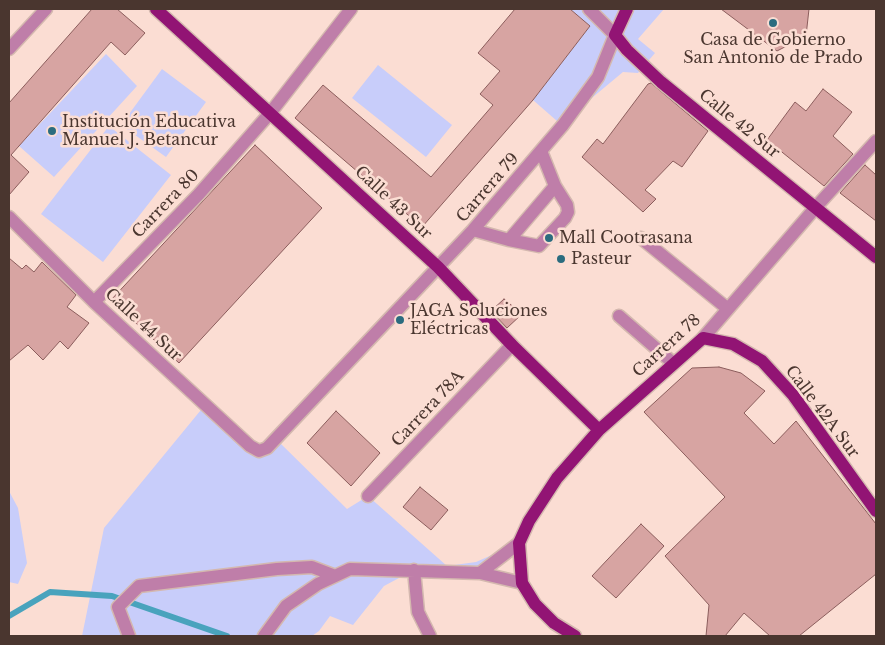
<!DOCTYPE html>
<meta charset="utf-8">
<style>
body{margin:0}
#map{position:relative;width:885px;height:645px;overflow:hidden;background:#fbddd3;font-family:"Libre Baskerville",serif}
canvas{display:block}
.frame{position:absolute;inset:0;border:10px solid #4a362f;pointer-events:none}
</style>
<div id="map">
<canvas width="885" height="645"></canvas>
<div class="frame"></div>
</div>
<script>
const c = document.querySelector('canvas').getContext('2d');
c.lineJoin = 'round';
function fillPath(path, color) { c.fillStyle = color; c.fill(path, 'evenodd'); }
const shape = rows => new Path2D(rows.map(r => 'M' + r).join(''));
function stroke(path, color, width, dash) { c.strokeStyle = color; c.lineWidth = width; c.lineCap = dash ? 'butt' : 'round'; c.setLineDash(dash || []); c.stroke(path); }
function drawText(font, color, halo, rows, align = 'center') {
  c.font = font + ' "Libre Baskerville",serif'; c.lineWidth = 5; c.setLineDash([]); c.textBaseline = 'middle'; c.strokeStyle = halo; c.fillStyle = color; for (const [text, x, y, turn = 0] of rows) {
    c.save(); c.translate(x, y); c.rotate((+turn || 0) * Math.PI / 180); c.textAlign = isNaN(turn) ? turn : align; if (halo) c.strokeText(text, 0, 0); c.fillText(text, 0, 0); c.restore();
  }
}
const green = shape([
 [570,9,664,9,638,39,655,53,638,73,623,72,587,102,565,128,533,100,590,26],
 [106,54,137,86,54,177,19,146],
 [378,65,452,125,426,157,352,98],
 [162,69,206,102,166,157,121,125],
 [109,126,171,175,103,262,41,214],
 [205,405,259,451,277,440,347,509,368,496,447,566,476,562,519,543,480,573,414,570,384,586,353,625,330,616,319,631,312,636,82,636,104,528],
 [9,491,18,508,27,563,18,584,9,582]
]);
const stream = shape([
 [9,616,50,592,112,596,227,636]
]);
const building = shape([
 [92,9,117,9,145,33,125,55,111,42,11,155,29,172,9,195,9,103,92,9],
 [515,9,570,9,590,26,533,100,422,227,295,118,323,85,431,177,493,105,480,94,500,71,478,53,515,9],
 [721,9,809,9,806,36,777,51,721,9],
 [651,83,708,131,682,167,673,161,645,190,656,199,643,212,582,157,597,139,603,144,648,84,651,83],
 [823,89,852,112,833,136,853,154,824,186,767,140,795,102,806,111,823,89],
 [255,145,322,208,179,363,111,300,255,145],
 [865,165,876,175,876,221,840,193,865,165],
 [9,258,22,269,26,265,34,272,42,262,76,295,67,307,89,323,68,349,60,341,43,360,28,345,9,361,9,258],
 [504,299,522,314,507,328,491,311,504,299],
 [719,367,741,373,765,391,744,413,774,444,796,421,876,524,876,574,799,636,770,636,744,613,725,636,706,636,709,605,665,556,725,497,644,412,692,368,719,367],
 [336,411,380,453,351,486,307,443,336,411],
 [420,487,448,510,431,530,403,507,420,487],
 [641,524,664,546,616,598,592,576,641,524]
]);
const minor = shape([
 [9,49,46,9],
 [9,217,94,302,250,446,259,451,267,448,473,230,563,125,598,77,615,35,589,9],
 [473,230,509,240,555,186,541,151],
 [641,238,728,309],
 [509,240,539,246,565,218,568,212,567,205,555,186],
 [94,302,199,194,271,112,351,9],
 [619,316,673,363],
 [703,338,816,207,876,141],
 [368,496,512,345],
 [414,570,418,612,430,636],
 [480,573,519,543],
 [129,636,118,607,139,586,277,569,312,567,333,575],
 [264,636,286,606,318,584,350,569,480,573,522,583]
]);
const major = shape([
 [156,9,438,267,512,345,599,430],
 [627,9,615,35,627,50,661,82,876,257],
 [575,636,554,623,535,604,522,583,519,543,529,521,557,478,599,430,703,338,733,344,762,361,793,395,876,511]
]);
const markers = [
 [773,23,5,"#2b6c7f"],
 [52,131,5,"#2b6c7f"],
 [549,238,5,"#2b6c7f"],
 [561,259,5,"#2b6c7f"],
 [400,320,5,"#2b6c7f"]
];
const poiNames = [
 ["Casa de Gobierno",773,40,"center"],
 ["San Antonio de Prado",773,58,"center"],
 ["Institución Educativa",62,122],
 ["Manuel J. Betancur",62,140],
 ["Mall Cootrasana",559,238],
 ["Pasteur",571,259],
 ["JAGA Soluciones",410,311],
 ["Eléctricas",410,329]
];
const streetNames = [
 ["Calle 42 Sur",739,124,39],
 ["Carrera 79",488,188,-49],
 ["Calle 43 Sur",393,203,43],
 ["Carrera 80",166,204,-46],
 ["Calle 44 Sur",143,325,43],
 ["Carrera 78",667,346,-42],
 ["Carrera 78A",428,409,-47],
 ["Calle 42A Sur",822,412,53]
];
fillPath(green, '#c8cdfa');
stroke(stream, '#49a3bd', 6);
fillPath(building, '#d7a4a2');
stroke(building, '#8b5d5c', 1);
stroke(minor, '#d4b8af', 15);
stroke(major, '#d4b8af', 15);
stroke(minor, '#bf7ea9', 12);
stroke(major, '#921474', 12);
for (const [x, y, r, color] of markers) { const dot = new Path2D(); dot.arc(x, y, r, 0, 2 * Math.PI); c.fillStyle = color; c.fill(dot); stroke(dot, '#fbddd3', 2); }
drawText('16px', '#4a362f', '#fbddd3', poiNames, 'left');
drawText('16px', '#4a362f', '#fbddd3', streetNames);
</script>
